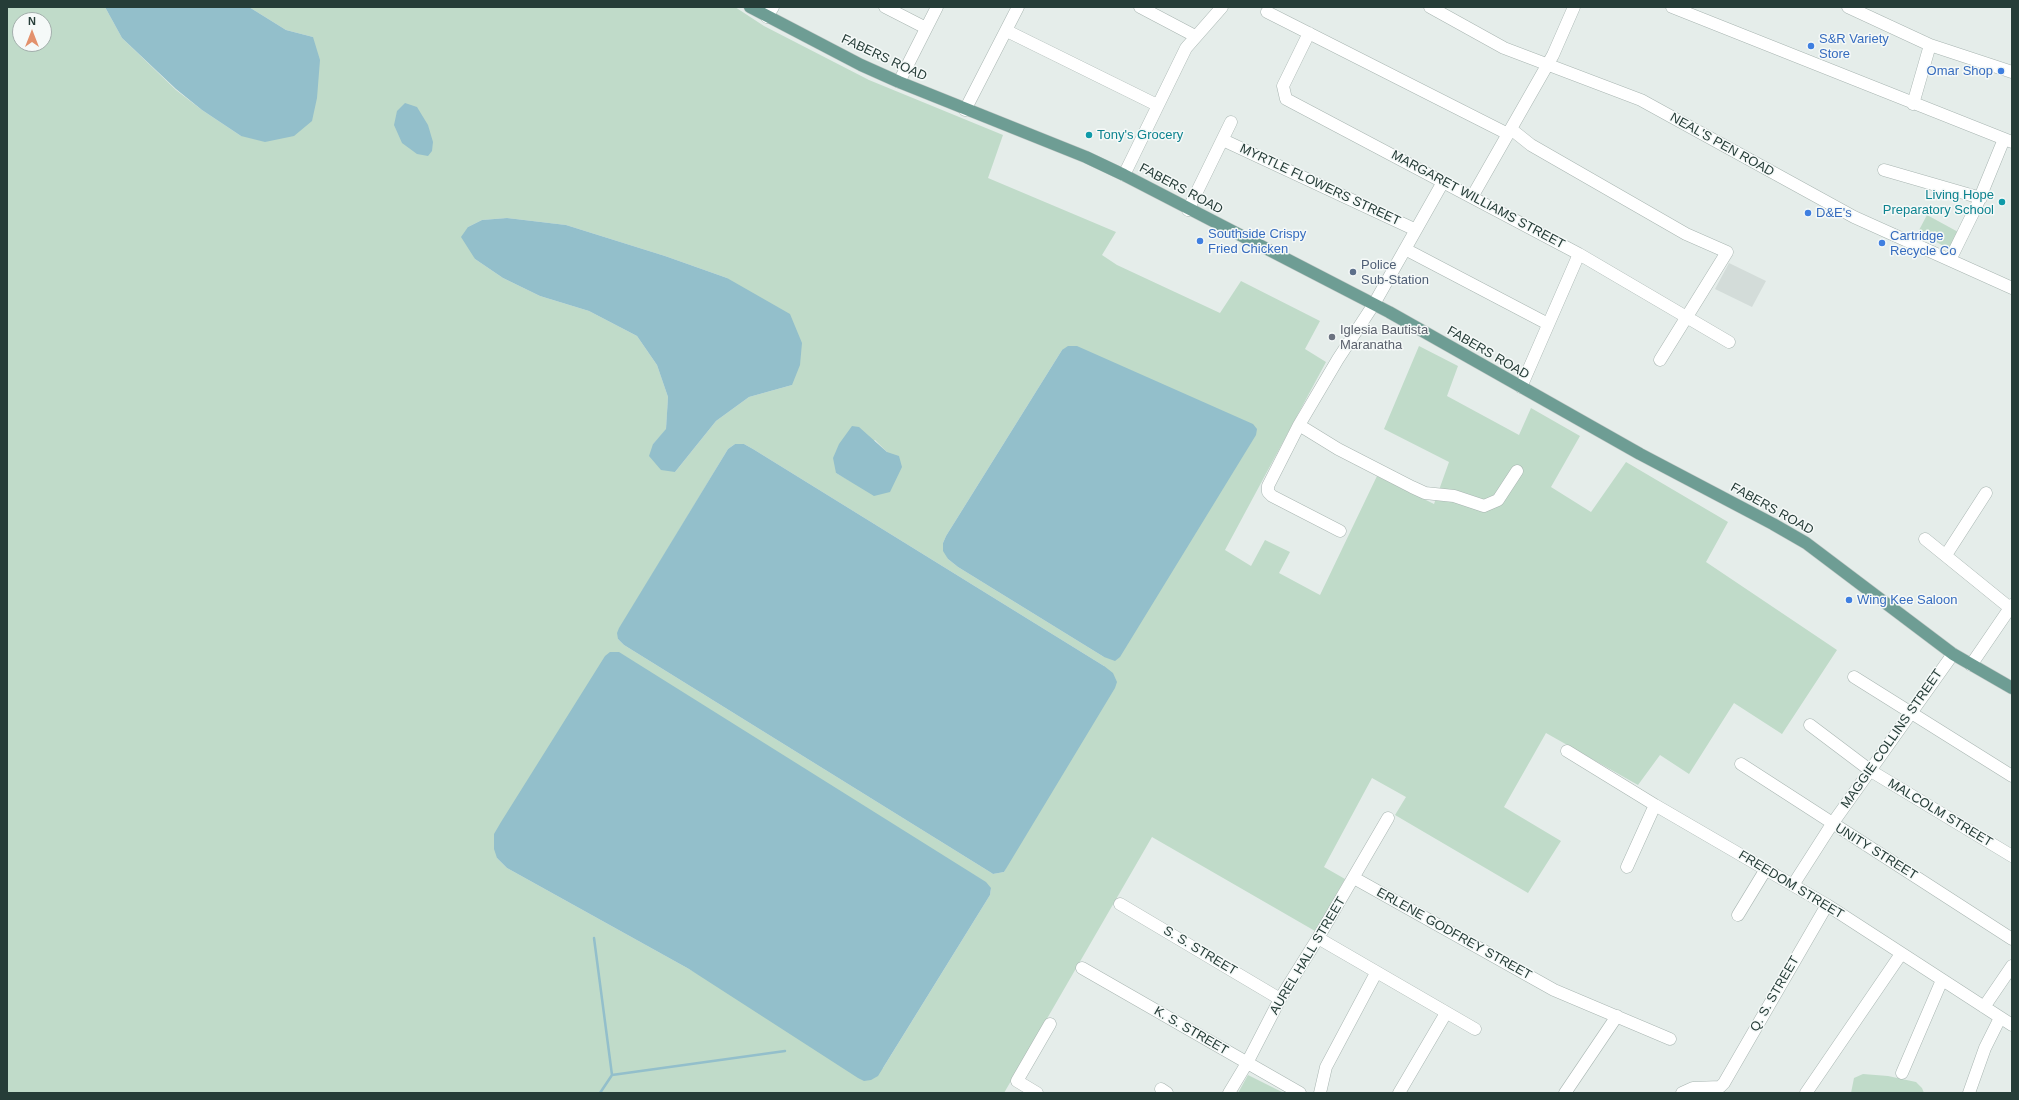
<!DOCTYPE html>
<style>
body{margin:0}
#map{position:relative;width:2019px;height:1100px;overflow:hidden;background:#e5edea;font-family:Helvetica,sans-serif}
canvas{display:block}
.frame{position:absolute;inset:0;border:8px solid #263d38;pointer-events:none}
.north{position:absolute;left:12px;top:12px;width:40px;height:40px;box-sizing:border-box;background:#f5f9f8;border:1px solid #a2aeab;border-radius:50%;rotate:0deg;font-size:11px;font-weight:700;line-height:16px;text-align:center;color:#263d38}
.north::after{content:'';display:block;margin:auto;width:14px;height:18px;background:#e3916c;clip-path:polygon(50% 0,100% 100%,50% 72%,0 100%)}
</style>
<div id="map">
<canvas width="2019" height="1100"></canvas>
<div class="frame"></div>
<div class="north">N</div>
</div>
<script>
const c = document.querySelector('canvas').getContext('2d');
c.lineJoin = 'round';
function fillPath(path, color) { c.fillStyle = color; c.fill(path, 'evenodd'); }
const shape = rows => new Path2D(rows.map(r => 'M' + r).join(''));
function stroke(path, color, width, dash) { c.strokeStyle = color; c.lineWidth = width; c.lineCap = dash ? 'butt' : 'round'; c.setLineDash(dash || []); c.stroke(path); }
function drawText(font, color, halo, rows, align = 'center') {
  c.font = font + ' Helvetica,sans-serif'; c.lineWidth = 3; c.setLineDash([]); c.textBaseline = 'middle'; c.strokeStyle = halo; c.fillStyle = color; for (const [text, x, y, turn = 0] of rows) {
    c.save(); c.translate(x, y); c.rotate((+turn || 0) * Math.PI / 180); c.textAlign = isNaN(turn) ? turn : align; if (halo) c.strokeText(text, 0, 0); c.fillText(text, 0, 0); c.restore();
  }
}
const built = shape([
 [1729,263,1766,281,1752,307,1715,289]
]);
const green = shape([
 [7,7,105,7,122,38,176,90,202,110,241,136,313,37,286,30,249,7,735,7,764,26,869,80,1003,135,988,178,1116,232,1102,255,1117,265,1220,313,1241,281,1320,321,1305,349,1326,362,1225,550,1251,566,1265,540,1290,552,1279,573,1320,595,1377,476,1434,504,1449,462,1384,429,1419,346,1458,366,1447,396,1519,435,1531,408,1580,436,1551,487,1591,512,1626,462,1728,522,1706,562,1837,650,1782,734,1734,703,1689,774,1660,755,1638,785,1546,733,1504,807,1561,841,1528,893,1395,815,1406,797,1372,778,1324,867,1345,879,1315,931,1152,837,1004,1093,7,1093],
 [20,20,44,20,44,44,20,44],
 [507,218,566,225,665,256,727,278,792,385,749,397,716,421,675,472,653,444,666,430,668,397,657,365,637,336,589,311,540,296,503,278,475,259,468,227,482,220],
 [1062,350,1104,657,958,567,948,559,943,543,946,536],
 [875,440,887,452,852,482,836,473],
 [735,444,744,444,753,449,1104,666,1004,872,993,874,990,872,624,645,618,639,620,628,728,449],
 [497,858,991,888,990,895,883,1068,689,969,507,868],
 [1927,215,1960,233,1951,250,1918,232],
 [1863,1074,1888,1076,1916,1082,1922,1088,1924,1093,1851,1093,1854,1078],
 [1248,1075,1284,1093,1238,1093]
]);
const water = shape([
 [105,7,249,7,286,30,313,37,320,60,317,98,312,121,294,136,265,142,241,136,202,110,176,89,122,38],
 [405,103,417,107,428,125,433,142,432,151,428,156,417,154,402,143,394,125,397,111],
 [507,218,566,225,665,256,727,278,790,314,802,343,800,365,792,385,749,397,716,421,675,472,661,470,649,456,653,444,666,429,668,397,657,365,637,336,589,311,540,296,503,278,475,259,461,237,468,227,482,220],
 [1068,346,1077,346,1253,424,1257,429,1256,435,1120,657,1115,661,1104,657,958,567,948,559,943,551,943,543,946,536,1062,350],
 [852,426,859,427,887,452,899,456,902,467,890,492,874,496,836,473,833,458,839,444],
 [735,444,744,444,753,449,1104,666,1113,673,1117,682,1115,688,1004,872,993,874,990,872,624,645,618,639,617,633,619,628,728,449],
 [610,652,619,652,986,882,991,888,990,895,878,1076,871,1080,864,1081,858,1078,689,969,507,868,497,858,494,849,494,834,501,822,605,656]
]);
const stream = shape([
 [594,938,612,1075,600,1093],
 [612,1075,785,1051]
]);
const minor = shape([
 [885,7,926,28],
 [1140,7,1195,36],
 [1430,7,1504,48,1641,100,1854,217,2012,288],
 [1672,7,2012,142],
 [1848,7,1930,45,2012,72],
 [1267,12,1508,134],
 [767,17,773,7],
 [1007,31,1157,105],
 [1309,33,1283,86,1286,99,1579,254,1729,342],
 [899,82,937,7],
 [1913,104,1930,45],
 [965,110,1018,7],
 [1511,129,1531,145,1686,234,1727,252,1660,360],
 [1223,140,1416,230],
 [1884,170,1981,198],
 [1124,175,1186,48,1222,7],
 [1472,197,1553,55,1574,7],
 [1188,210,1231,122],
 [1405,249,1548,324],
 [1950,260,1977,205,2004,139],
 [1521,387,1579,254],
 [1299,425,1338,449,1412,487,1425,493,1454,496,1484,506,1498,500,1517,471],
 [1340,531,1272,496,1268,492,1268,486,1299,425,1338,359,1374,304,1443,182],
 [1925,539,2010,608],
 [1946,555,1986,493],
 [1971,665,2012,605],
 [1854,677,2012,776],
 [1810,725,1871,771,2012,856],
 [1567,751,1655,805,1827,905,2012,1025],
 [1741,764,2012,939],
 [1627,867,1655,805],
 [1354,878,1554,990,1670,1039],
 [1793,885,1832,824,1953,654],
 [1120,904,1280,999],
 [1738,915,1766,869],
 [1318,938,1475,1029],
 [1082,968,1300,1093],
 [1984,1007,2012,966],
 [1902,1073,1942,980],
 [1161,1089,1167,1093],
 [1037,1093,1017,1081,1050,1024],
 [1229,1093,1247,1063,1280,999,1318,938,1388,818],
 [1320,1093,1326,1067,1376,973],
 [1399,1093,1446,1013],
 [1565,1093,1617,1016],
 [1682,1093,1693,1088,1720,1087,1724,1083,1827,905],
 [1806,1093,1901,954],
 [1969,1093,1985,1048,2000,1018]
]);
const major = shape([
 [750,7,861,65,899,82,1086,157,1124,175,1389,312,1640,454,1773,524,1806,543,1953,654,2012,688]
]);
const markers = [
 [1811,46,4,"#3f7fe0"],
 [2001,71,4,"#3f7fe0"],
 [1089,135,4,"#0f9aa8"],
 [2002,202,4,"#0f9aa8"],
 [1808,213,4,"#3f7fe0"],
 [1200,241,4,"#3f7fe0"],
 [1882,243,4,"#3f7fe0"],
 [1353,272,4,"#5c6f8a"],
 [1332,337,4,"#6b7280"],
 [1849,600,4,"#3f7fe0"]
];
const shopNames = [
 ["S&R Variety",1819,39],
 ["Store",1819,54],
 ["Omar Shop",1993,71,"right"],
 ["D&E's",1816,213],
 ["Southside Crispy",1208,234],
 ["Fried Chicken",1208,249],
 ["Cartridge",1890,236],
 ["Recycle Co",1890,251],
 ["Wing Kee Saloon",1857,600]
];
const streetNames = [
 ["FABERS ROAD",884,58,25],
 ["NEAL'S PEN ROAD",1722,145,29],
 ["MYRTLE FLOWERS STREET",1320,185,25],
 ["FABERS ROAD",1181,189,28],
 ["MARGARET WILLIAMS STREET",1478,200,28],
 ["FABERS ROAD",1488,353,30],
 ["FABERS ROAD",1772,509,29],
 ["MAGGIE COLLINS STREET",1892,739,-55],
 ["MALCOLM STREET",1940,813,31],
 ["UNITY STREET",1876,852,32],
 ["FREEDOM STREET",1791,885,31],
 ["ERLENE GODFREY STREET",1454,934,29],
 ["S. S. STREET",1200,951,31],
 ["AUREL HALL STREET",1308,956,-59],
 ["Q. S. STREET",1775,994,-60],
 ["K. S. STREET",1191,1031,30]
];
const cultureNames = [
 ["Tony's Grocery",1097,135],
 ["Living Hope",1994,195,"right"],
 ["Preparatory School",1994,210,"right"]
];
const serviceNames = [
 ["Police",1361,265],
 ["Sub-Station",1361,280]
];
const worshipNames = [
 ["Iglesia Bautista",1340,330],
 ["Maranatha",1340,345]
];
fillPath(built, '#d3dcd9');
fillPath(green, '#c0dbc9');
fillPath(water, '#93bfcb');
stroke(stream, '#93bfcb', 2.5);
stroke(minor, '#a8b5b1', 13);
stroke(major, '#c2c9c7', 13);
stroke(minor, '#fff', 12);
stroke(major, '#6e9d94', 12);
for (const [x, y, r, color] of markers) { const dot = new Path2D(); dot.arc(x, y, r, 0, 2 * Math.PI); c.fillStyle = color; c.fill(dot); stroke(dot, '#f5f9f8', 1.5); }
drawText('13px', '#366cbe', '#f5f9f8', shopNames, 'left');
drawText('13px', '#263d38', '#f5f9f8', streetNames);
drawText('13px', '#0d838f', '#f5f9f8', cultureNames, 'left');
drawText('13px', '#4e5e75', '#f5f9f8', serviceNames, 'left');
drawText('13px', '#5b616d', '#f5f9f8', worshipNames, 'left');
</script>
